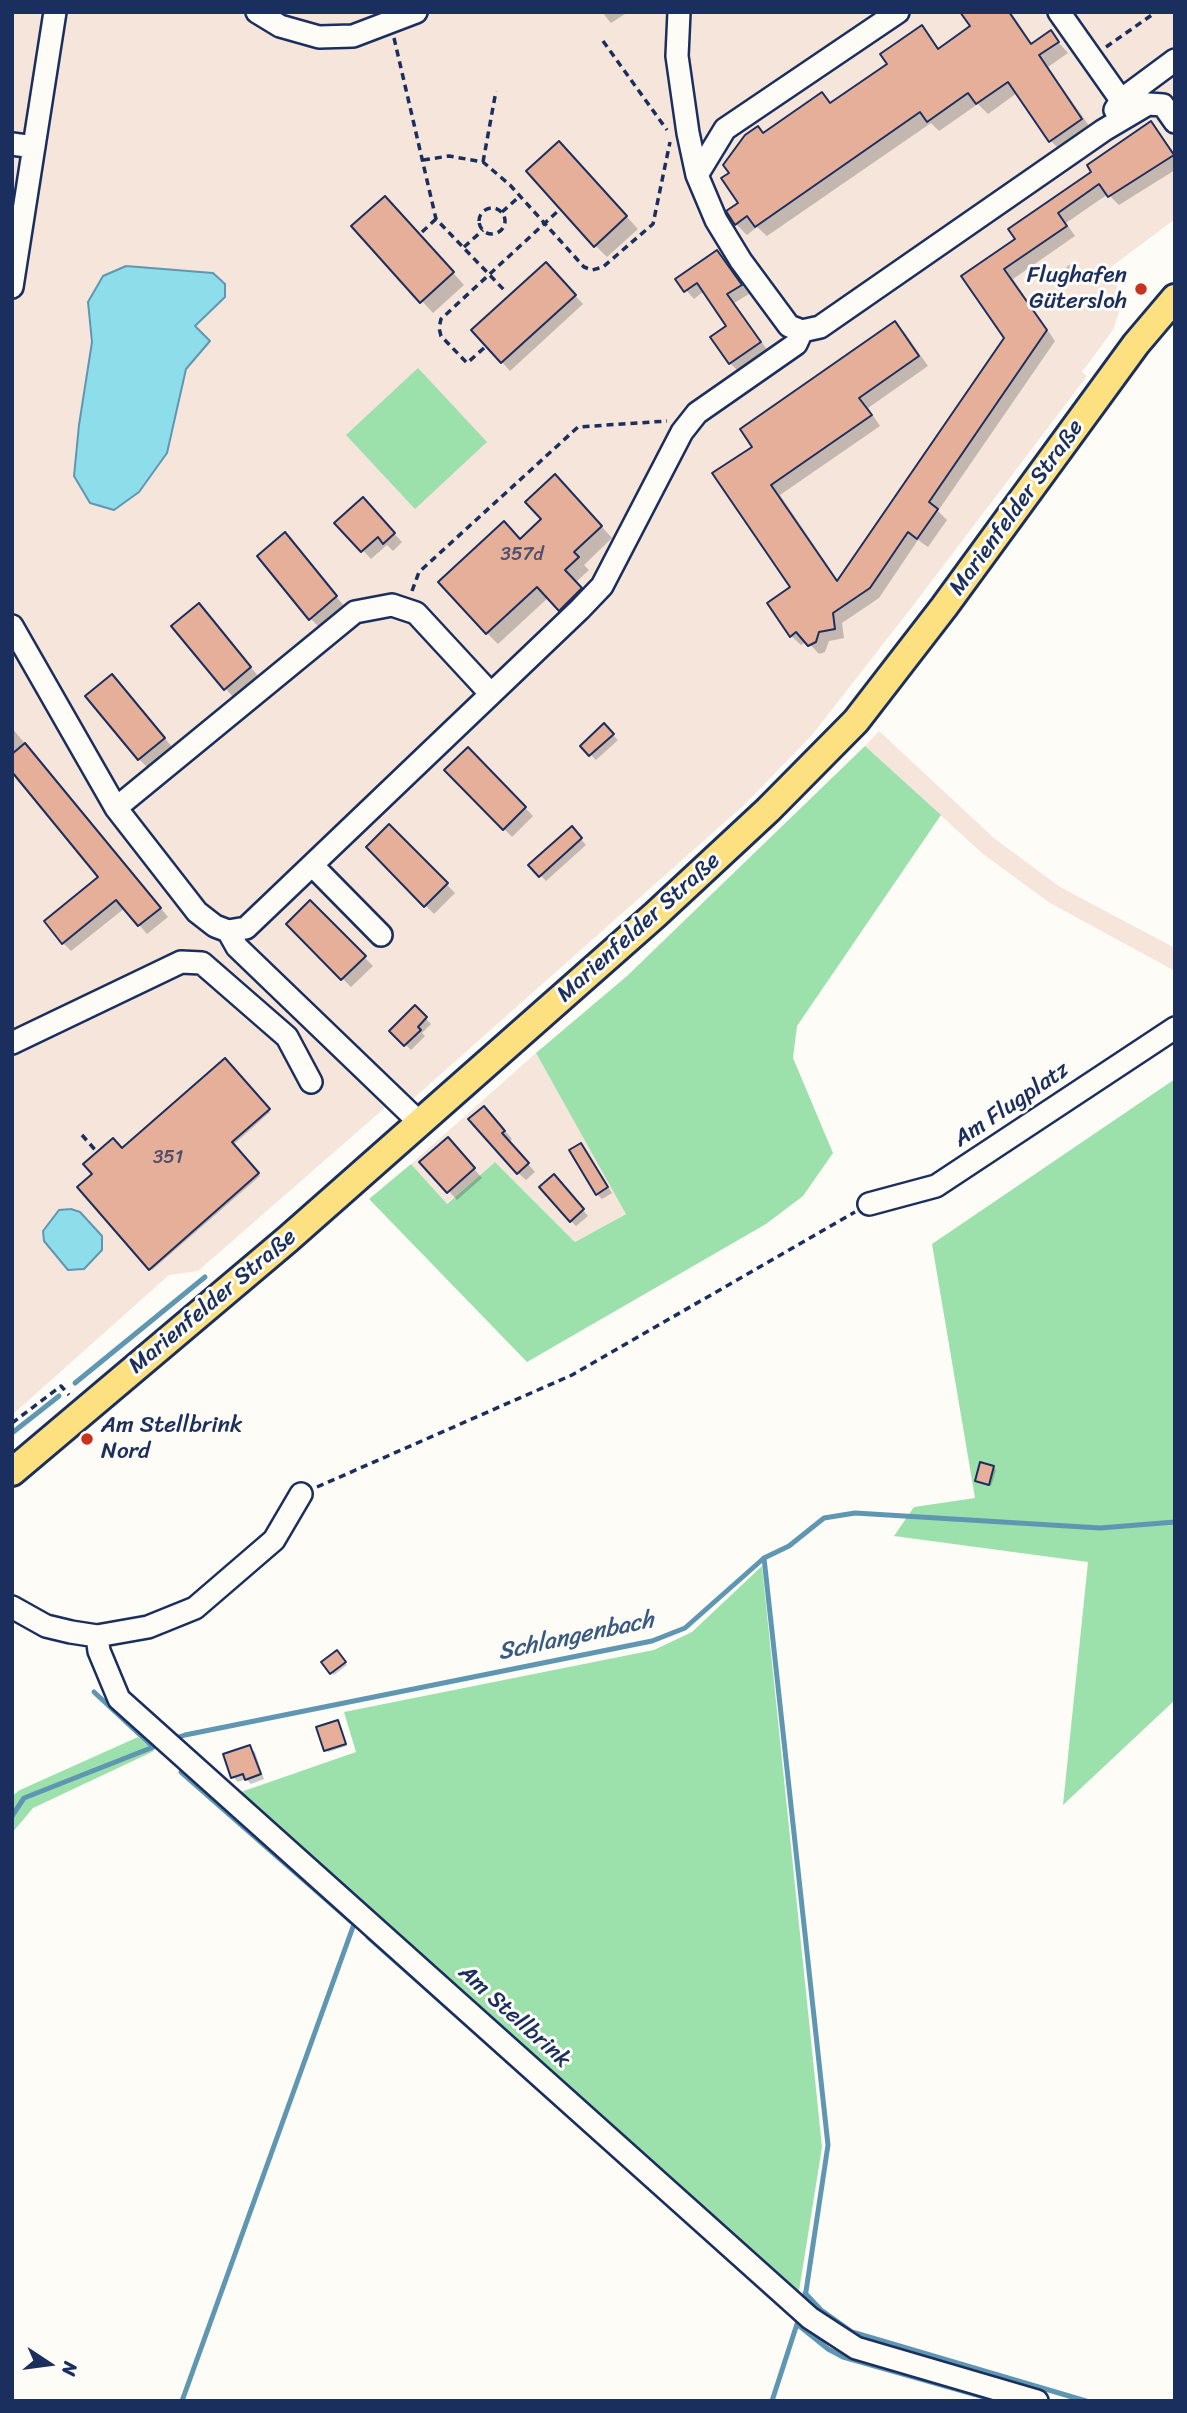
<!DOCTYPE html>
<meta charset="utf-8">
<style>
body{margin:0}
#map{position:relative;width:1187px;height:2413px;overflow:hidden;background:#fdfcf7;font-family:Sriracha,sans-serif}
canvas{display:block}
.frame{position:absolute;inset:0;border:14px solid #1b2f5e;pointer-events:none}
.north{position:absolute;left:14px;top:2329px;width:70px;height:70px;-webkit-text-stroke:5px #fdfcf7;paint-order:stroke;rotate:103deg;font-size:19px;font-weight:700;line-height:28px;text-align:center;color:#1b2f5e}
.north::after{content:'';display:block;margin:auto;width:24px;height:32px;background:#1b2f5e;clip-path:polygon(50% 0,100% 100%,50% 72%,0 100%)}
</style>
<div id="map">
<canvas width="1187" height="2413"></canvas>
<div class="frame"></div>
<div class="north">N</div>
</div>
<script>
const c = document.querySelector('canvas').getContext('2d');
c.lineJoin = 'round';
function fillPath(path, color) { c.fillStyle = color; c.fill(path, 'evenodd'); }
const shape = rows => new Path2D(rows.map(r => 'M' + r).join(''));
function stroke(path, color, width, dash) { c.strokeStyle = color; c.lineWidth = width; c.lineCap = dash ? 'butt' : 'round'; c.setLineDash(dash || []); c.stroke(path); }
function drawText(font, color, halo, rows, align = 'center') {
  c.font = font + ' Sriracha,sans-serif'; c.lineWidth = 6; c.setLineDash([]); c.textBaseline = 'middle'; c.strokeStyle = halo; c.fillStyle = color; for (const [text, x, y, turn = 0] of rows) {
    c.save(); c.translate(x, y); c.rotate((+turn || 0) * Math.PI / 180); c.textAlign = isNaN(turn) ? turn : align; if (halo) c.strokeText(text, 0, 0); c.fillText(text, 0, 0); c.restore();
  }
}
const built = shape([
 [12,12,1175,12,1175,219,1111,267,1120,296,1119,312,1113,330,1082,372,1087,376,915,603,812,735,744,805,397,1113,388,1105,198,1271,169,1275,12,1415],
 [879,731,995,839,1060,887,1175,948,1175,971,1050,903,983,854,865,746],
 [536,1053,627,1213,575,1242,495,1162,446,1204,411,1164]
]);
const green = shape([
 [418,368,487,442,415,509,346,435],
 [865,746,941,815,797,1026,793,1058,833,1153,803,1196,766,1224,527,1362,369,1199,411,1164,447,1204,495,1162,575,1242,626,1214,536,1053,627,976],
 [1175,1079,1175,1700,1063,1805,1088,1562,894,1536,914,1507,975,1498,932,1244],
 [762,1566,822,2147,799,2291,241,1792,356,1752,344,1712,654,1650,692,1632],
 [138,1737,154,1751,33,1808,12,1833,12,1796,20,1790]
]);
const water = shape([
 [126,266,213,273,225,284,225,297,195,326,210,341,186,369,167,453,139,492,114,510,90,503,74,476,79,425,92,342,88,302,103,276,126,266],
 [71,1209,80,1212,102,1236,102,1250,84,1269,68,1270,44,1241,43,1231,59,1210,71,1209]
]);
const shadow = shape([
 [602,12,628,12,611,23],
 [962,12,1011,12,1033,45,1050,33,1068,53,1048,67,1092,130,1061,151,1050,140,1017,93,988,114,978,104,939,131,931,123,767,236,757,227,747,235,736,224,729,213,741,203,731,174,764,134,822,94,832,104,890,64,921,27,940,49,972,27],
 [1151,123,1175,154,1175,170,1119,205,1108,194,1066,223,1075,236,1013,279,1055,341,938,511,947,520,928,547,918,540,879,598,842,623,844,638,829,641,825,652,819,654,807,641,801,645,791,636,793,588,754,447,895,324,905,333,928,366,868,408,880,426,780,495,839,582,1007,338,964,276,1017,239],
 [570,155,638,229,607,257,595,245],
 [396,209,464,285,433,313,353,226],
 [717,252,749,294,734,303,768,351,738,371,730,363,729,326,704,291,694,299,686,290],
 [1071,264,1080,276,1071,283,1061,271],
 [554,273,583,304,510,371,502,362],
 [566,488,612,538,584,565,589,570,575,583,592,601,571,621,549,597,498,644,487,633,521,541,544,519],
 [371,508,402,542,393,551,387,545,371,559,337,523],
 [293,543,344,606,319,627,310,618],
 [207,614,258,676,233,697,225,688],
 [121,684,172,747,147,767,139,759],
 [604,726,618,740,596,760,582,746],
 [12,728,168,917,147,934,125,908,71,951,63,943,101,878,12,769],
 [468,749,533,816,512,837,447,770],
 [389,826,455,893,434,914,368,847],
 [572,829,586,845,546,881,531,865],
 [310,902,373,966,351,987,288,924],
 [415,1008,431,1024,422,1033,425,1036,411,1050,392,1031],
 [225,1060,270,1112,233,1145,260,1176,152,1270,79,1187],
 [492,1116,512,1139,509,1142,535,1172,526,1180,518,1173],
 [581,1145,612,1193,602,1199,597,1194],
 [456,1148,482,1178,457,1200,422,1162],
 [559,1182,588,1216,576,1226,571,1221],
 [993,1468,996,1470,991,1486,977,1480],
 [337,1652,347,1665,334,1675,324,1662],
 [338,1722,347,1746,328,1752,325,1750],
 [250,1747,255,1752,264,1779,251,1784,246,1779,238,1782,233,1777]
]);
const stream = shape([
 [75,1383,205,1277],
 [12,1433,59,1396],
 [764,1558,828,2145,805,2298],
 [94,1692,153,1747],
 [173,1739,185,1735,652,1641,685,1628,764,1558,789,1546,824,1518,855,1513,1100,1528,1175,1522],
 [181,1772,354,1924,182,2401],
 [12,1816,24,1798,161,1744],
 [368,1937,661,2198],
 [805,2293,821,2310,852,2332,1086,2401],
 [797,2324,828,2349,843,2357,998,2401],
 [772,2401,797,2324]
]);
const building = shape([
 [960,12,1009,12,1031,44,1051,30,1059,42,1039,55,1082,119,1049,142,1008,82,976,104,968,93,927,122,920,112,755,227,747,216,735,225,726,211,738,203,721,178,729,173,723,165,745,135,758,126,763,133,822,92,830,103,887,64,880,54,922,25,938,49,970,26,960,12],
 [1151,121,1174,155,1108,197,1099,184,1058,213,1067,226,1004,269,1047,330,929,502,938,509,917,539,908,532,870,588,833,613,835,629,819,632,816,642,808,646,796,632,790,637,767,603,790,587,712,473,752,447,740,429,895,321,919,356,859,398,872,415,771,485,837,581,1004,338,961,276,1015,239,1008,229,1091,172,1087,165,1151,121],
 [559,141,627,216,594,247,526,171,559,141],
 [385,196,454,272,420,303,351,226,385,196],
 [717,250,742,285,727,294,761,342,729,364,710,337,726,326,697,283,684,292,675,279,717,250],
 [546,262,576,295,501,363,471,330,546,262],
 [555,474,602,526,574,552,579,557,565,570,582,588,559,611,537,587,486,634,438,582,504,521,520,539,541,519,525,502,555,474],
 [363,497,395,533,383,544,378,537,361,552,334,523,363,497],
 [285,532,337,596,309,620,257,556,285,532],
 [199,603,251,667,224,690,171,626,199,603],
 [112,674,165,738,138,760,85,696,112,674],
 [604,723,614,734,589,756,580,746,604,723],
 [25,743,161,908,138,926,116,900,62,944,44,921,98,877,12,772,12,754,25,743],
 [468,747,526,807,503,830,444,770,468,747],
 [389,824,448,883,424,907,366,847,389,824],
 [572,826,582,838,539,877,528,865,572,826],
 [310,900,366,956,341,980,286,924,310,900],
 [415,1005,427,1017,418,1027,421,1030,404,1046,389,1031,415,1005],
 [225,1058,270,1109,232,1142,259,1173,149,1270,77,1187,92,1174,83,1164,113,1138,122,1148,225,1058],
 [484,1106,505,1131,502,1133,529,1163,517,1174,468,1119,484,1106],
 [448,1137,475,1168,447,1193,419,1162,448,1137],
 [581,1143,608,1187,596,1195,569,1150,581,1143],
 [554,1174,584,1209,570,1222,539,1187,554,1174],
 [980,1462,994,1466,989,1485,975,1481,980,1462],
 [337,1650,346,1662,330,1674,321,1662,337,1650],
 [338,1720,346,1744,324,1751,316,1727,338,1720],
 [250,1745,261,1774,245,1780,243,1774,231,1778,223,1754,250,1745]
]);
const path = shape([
 [394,38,436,219,506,292],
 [603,41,667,130],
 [1106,47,1156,12],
 [423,160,449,156,483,162,510,185,584,267,592,270,603,267,653,224,670,142],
 [483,162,496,91],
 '479 221a13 13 0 1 1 26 0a13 13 0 1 1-26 0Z',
 [502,212,520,196],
 [422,232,436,219],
 [464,247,483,230],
 [484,348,467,363,441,336,439,328,441,319,558,211],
 [412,591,419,572,578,427,667,421],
 [82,1135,97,1152],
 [12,1423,61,1386,69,1395],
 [317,1487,572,1375,855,1212]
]);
const minor = shape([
 [257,12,280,26,319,37,353,36,416,12],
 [679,12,677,56,688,133,697,175,716,220,741,261,789,326,802,331,820,327,1104,130,1148,104,1163,105,1175,122],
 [1059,12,1121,100],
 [1115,110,1121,100,1175,60],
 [12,144,34,147],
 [697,175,725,129,898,12],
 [12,287,55,12],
 [12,626,116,808,197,912,215,926,228,931,246,928,580,609,602,586,682,432,697,413,796,344,802,331],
 [116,808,355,612,392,605,416,613,490,693],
 [312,865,381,935],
 [228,931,237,947,420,1123],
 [12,1043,181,962,202,963,287,1037,311,1082],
 [869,1204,936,1186,1175,1028],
 [12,1607,46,1626,71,1632,97,1636,148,1627,195,1608,274,1540,301,1494],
 [97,1636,99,1651,119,1699,810,2318,856,2348,1037,2401]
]);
const major = shape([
 [12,1472,288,1239,655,915,768,810,856,721,944,607,1136,344,1175,298]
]);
const markers = [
 [1141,289,7,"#c8321e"],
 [87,1439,7,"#c8321e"]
];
const numberNames = [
 ["357d",522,555],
 ["351",168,1158]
];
const poiNames = [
 ["Flughafen",1127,276],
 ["Gütersloh",1127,302],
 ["Am Stellbrink",101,1426,"left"],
 ["Nord",101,1452,"left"]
];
const streetNames = [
 ["Marienfelder Straße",1017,508,-54],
 ["Marienfelder Straße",639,928,-42],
 ["Am Flugplatz",1012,1105,-34],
 ["Marienfelder Straße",213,1302,-40],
 ["Am Stellbrink",514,2017,42]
];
const waterNames = [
 ["Schlangenbach",576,1637,-12]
];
fillPath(built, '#f6e5db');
fillPath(green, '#9ce0ac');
fillPath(water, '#8dddea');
stroke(water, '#5f97b2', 2);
fillPath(shadow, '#0003');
stroke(stream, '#5f97b2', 5);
fillPath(building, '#e5af9a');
stroke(building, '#1b2f5e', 2);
stroke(minor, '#1b2f5e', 26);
stroke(major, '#1b2f5e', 32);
stroke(path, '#1b2f5e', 3.5, [7, 5]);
stroke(minor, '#fdfcf7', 21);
stroke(major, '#fde080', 26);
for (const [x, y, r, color] of markers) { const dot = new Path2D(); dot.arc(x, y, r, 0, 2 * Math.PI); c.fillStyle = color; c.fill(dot); stroke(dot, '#fdfcf7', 2.5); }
drawText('19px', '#4e4f6d', null, numberNames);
drawText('23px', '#1b2f5e', '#fdfcf7', poiNames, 'right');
drawText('23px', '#1b2f5e', '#fdfcf7', streetNames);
drawText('italic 24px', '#385a81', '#fdfcf7', waterNames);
</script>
